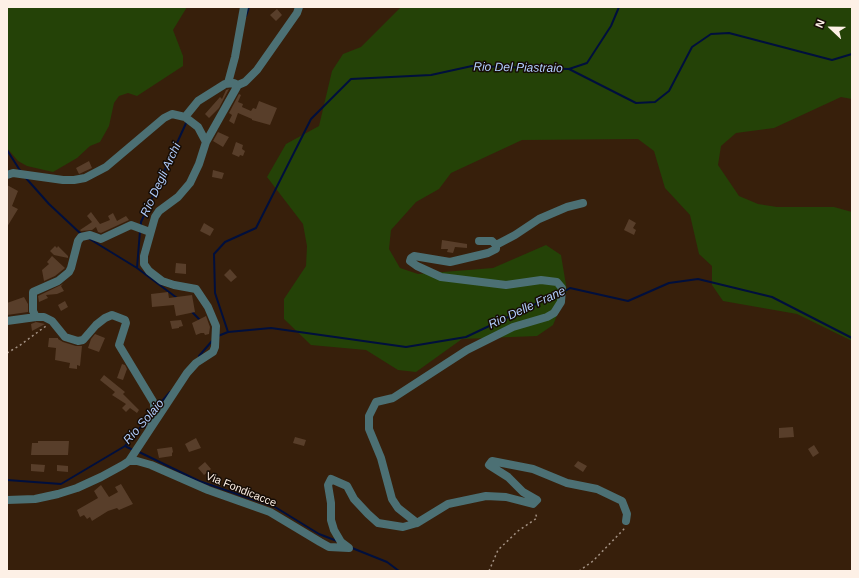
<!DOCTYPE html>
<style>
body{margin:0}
#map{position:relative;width:859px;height:578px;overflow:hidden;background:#371f0b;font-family:Arial,sans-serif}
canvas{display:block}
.frame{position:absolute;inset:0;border:8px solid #fdf0e6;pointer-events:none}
.north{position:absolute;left:811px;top:8px;width:40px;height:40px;-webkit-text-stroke:3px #160c05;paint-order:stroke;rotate:292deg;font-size:11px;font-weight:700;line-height:16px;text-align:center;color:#fdf0e6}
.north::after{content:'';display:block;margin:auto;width:14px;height:18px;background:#fdf0e6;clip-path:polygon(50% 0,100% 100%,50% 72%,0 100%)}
</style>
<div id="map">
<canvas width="859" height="578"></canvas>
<div class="frame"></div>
<div class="north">N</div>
</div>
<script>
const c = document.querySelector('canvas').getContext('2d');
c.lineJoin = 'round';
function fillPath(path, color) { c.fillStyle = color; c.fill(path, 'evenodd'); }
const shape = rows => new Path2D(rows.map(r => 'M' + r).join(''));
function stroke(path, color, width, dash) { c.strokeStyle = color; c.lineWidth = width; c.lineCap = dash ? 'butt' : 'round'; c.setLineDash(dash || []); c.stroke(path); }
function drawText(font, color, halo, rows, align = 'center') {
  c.font = font + ' Arial,sans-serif'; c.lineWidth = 3; c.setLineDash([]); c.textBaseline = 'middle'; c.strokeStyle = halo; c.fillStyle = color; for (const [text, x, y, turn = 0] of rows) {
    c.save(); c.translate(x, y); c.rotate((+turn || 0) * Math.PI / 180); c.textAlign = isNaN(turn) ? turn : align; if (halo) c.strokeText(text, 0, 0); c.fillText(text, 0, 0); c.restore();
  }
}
const green = shape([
 [7,7,187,7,173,30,183,56,183,66,137,96,128,93,119,96,114,103,109,126,100,142,90,146,77,158,53,172,27,166,18,161,7,148],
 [401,7,852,7,852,99,841,97,774,128,736,133,721,146,718,165,739,196,758,204,777,207,834,207,852,212,852,341,797,314,723,301,712,285,712,266,699,254,690,215,665,188,654,151,638,139,522,140,451,173,439,189,416,202,391,230,389,249,400,268,418,274,493,268,546,245,561,255,567,291,553,325,537,336,462,339,416,372,398,370,366,350,311,345,284,319,284,299,306,266,307,246,303,224,267,177,286,144,319,126,332,71,343,54,361,47]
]);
const stream = shape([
 [246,16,249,7],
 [569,69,587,63,611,26,619,7],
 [7,150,21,172],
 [25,177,49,204,81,234],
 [141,226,141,222,187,121],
 [140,231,137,268,177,298],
 [88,238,137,268],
 [565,291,570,288,628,301,669,283,698,279,772,297,852,338],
 [192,312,200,320],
 [228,332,215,293,214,254,225,242,256,228,311,119,351,79,431,75,472,66,569,69,636,103,655,102,669,91,692,47,711,34,729,33,832,60,852,54],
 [218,336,228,332,271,328,406,347,466,337,559,293],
 [199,356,212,341],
 [157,407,170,392],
 [125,446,133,450],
 [137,451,199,481,275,507,319,534,337,541],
 [7,480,61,484,125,446,148,418],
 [352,548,387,562,399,571]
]);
const building = shape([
 [277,9,282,15,276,21,270,15],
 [229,89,219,108,209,118,205,114,220,97,222,99,226,90],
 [239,94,241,95,238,102,243,104,242,107,251,111,253,108,256,109,259,101,277,108,270,125,252,120,252,119,238,113,234,124,229,121,232,115,229,113],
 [218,132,229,137,223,147,213,141],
 [236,142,243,145,242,149,245,151,243,156,240,155,239,157,232,154],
 [89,161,92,168,79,174,76,168],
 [213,170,224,173,222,179,212,177],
 [7,185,18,191,12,206,18,209,7,227],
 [91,212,100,224,110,220,108,216,113,213,117,221,126,216,129,220,101,233,98,232,96,227,92,230,81,231,80,230,92,222,87,216],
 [629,219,636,223,633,228,636,230,634,235,624,230],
 [204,223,214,229,210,236,200,231],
 [442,240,467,244,467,248,455,247,453,253,447,252,448,249,441,249],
 [55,246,57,248,58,246,68,256,68,258,54,255,50,251],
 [52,256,65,268,55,276,44,281,42,270,49,264,47,262],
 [176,263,186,264,186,274,175,273],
 [230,269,237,277,231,282,224,275],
 [63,284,61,286,64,291,57,294,46,295,48,298,39,302,38,296],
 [168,292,169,298,192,295,195,312,176,316,174,305,152,307,151,294],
 [24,297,28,304,28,312,7,315,7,303],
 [65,301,68,307,61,311,58,305],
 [206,316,210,327,209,334,205,335,204,333,201,333,196,335,192,323],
 [181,320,183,326,179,327,179,328,172,329,170,321],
 [36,322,45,324,32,331,31,324],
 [95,334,105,338,99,352,88,348,91,339],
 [49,338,58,338,58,339,63,342,76,346,82,346,80,366,77,365,77,369,69,368,70,363,55,360,56,348,48,347],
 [122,364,125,365,127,369,123,380,117,378],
 [104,375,125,392,123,394,139,410,137,413,130,408,126,412,122,408,126,404,112,395,115,392,100,380],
 [793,427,794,437,779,438,779,428],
 [295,437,306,440,304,446,293,443],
 [196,438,201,448,189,452,185,444],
 [38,441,69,441,68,455,31,455,32,443,38,443],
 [814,445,819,453,813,457,808,449],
 [172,447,173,452,172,453,172,456,159,458,157,449],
 [578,461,587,466,583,472,574,466],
 [205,462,211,469,204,475,198,468],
 [31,464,45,465,44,472,31,471],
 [57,465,68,466,68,472,57,471],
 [121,484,133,504,119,510,117,508,108,511,92,521,90,517,87,519,84,515,80,517,77,510,98,498,94,491,101,485,109,497,118,492,115,487]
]);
const path = shape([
 [7,353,19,346,46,326],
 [489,571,498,550,518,531,537,518,535,512],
 [579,571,593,561,625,528]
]);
const street = shape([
 [228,83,235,57,244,7],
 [185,117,198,101,225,84,234,83,238,85,245,82,257,70,297,13,299,7],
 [7,175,13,173,63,180,74,180,85,178,106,167,164,118,172,114,185,117,198,127,206,142],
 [496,245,515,235,539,219,567,207,583,203],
 [36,317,33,311,33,292,58,281,69,272,71,268,78,241,81,237,90,235,101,239,131,225,150,232],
 [7,321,36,317,44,317,52,321,65,337,78,341,83,340,96,325,105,318,112,315,125,320,126,323,119,345,154,403,154,409,150,426],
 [129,461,187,373,196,363,213,352,215,347,216,326,208,307,196,289,174,285,162,281,149,271,144,264,144,256,155,217,159,211,178,197,190,183,199,164,206,142,238,85],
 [7,500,35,499,58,494,77,488,101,477,123,465,129,461,137,461,151,465,208,490,270,512,320,542,329,547,349,548,341,542,334,530,331,520,331,503,328,485,331,479,347,486,354,499,368,514,378,523,403,527,417,523,448,504,486,496,506,497,533,504,537,500,523,492,508,477,489,465,492,461,533,469,567,483,597,489,622,501,627,514,626,521],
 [417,523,398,508,392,499,381,458,369,429,369,416,376,402,393,398,467,350,513,327,547,317,554,313,561,302,562,288,557,282,541,280,506,285,441,277,417,266,410,261,411,258,414,256,450,262,488,253,496,249,496,245,492,241,479,241]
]);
const streetNames = [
 ["Via Fondicacce",241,490,22]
];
const waterNames = [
 ["Rio Del Piastraio",518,68,1],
 ["Rio Degli Archi",161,180,-65],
 ["Rio Delle Frane",527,308,-25],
 ["Rio Solaio",144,422,-49]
];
fillPath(green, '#244207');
stroke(stream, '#000f3d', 2);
fillPath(building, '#583e2a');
stroke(path, '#a39183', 1.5, [2, 3]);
stroke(street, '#4c7074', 8);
drawText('11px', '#fdf0e6', '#160c05', streetNames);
drawText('italic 12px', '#b0ccfc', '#160c05', waterNames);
</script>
